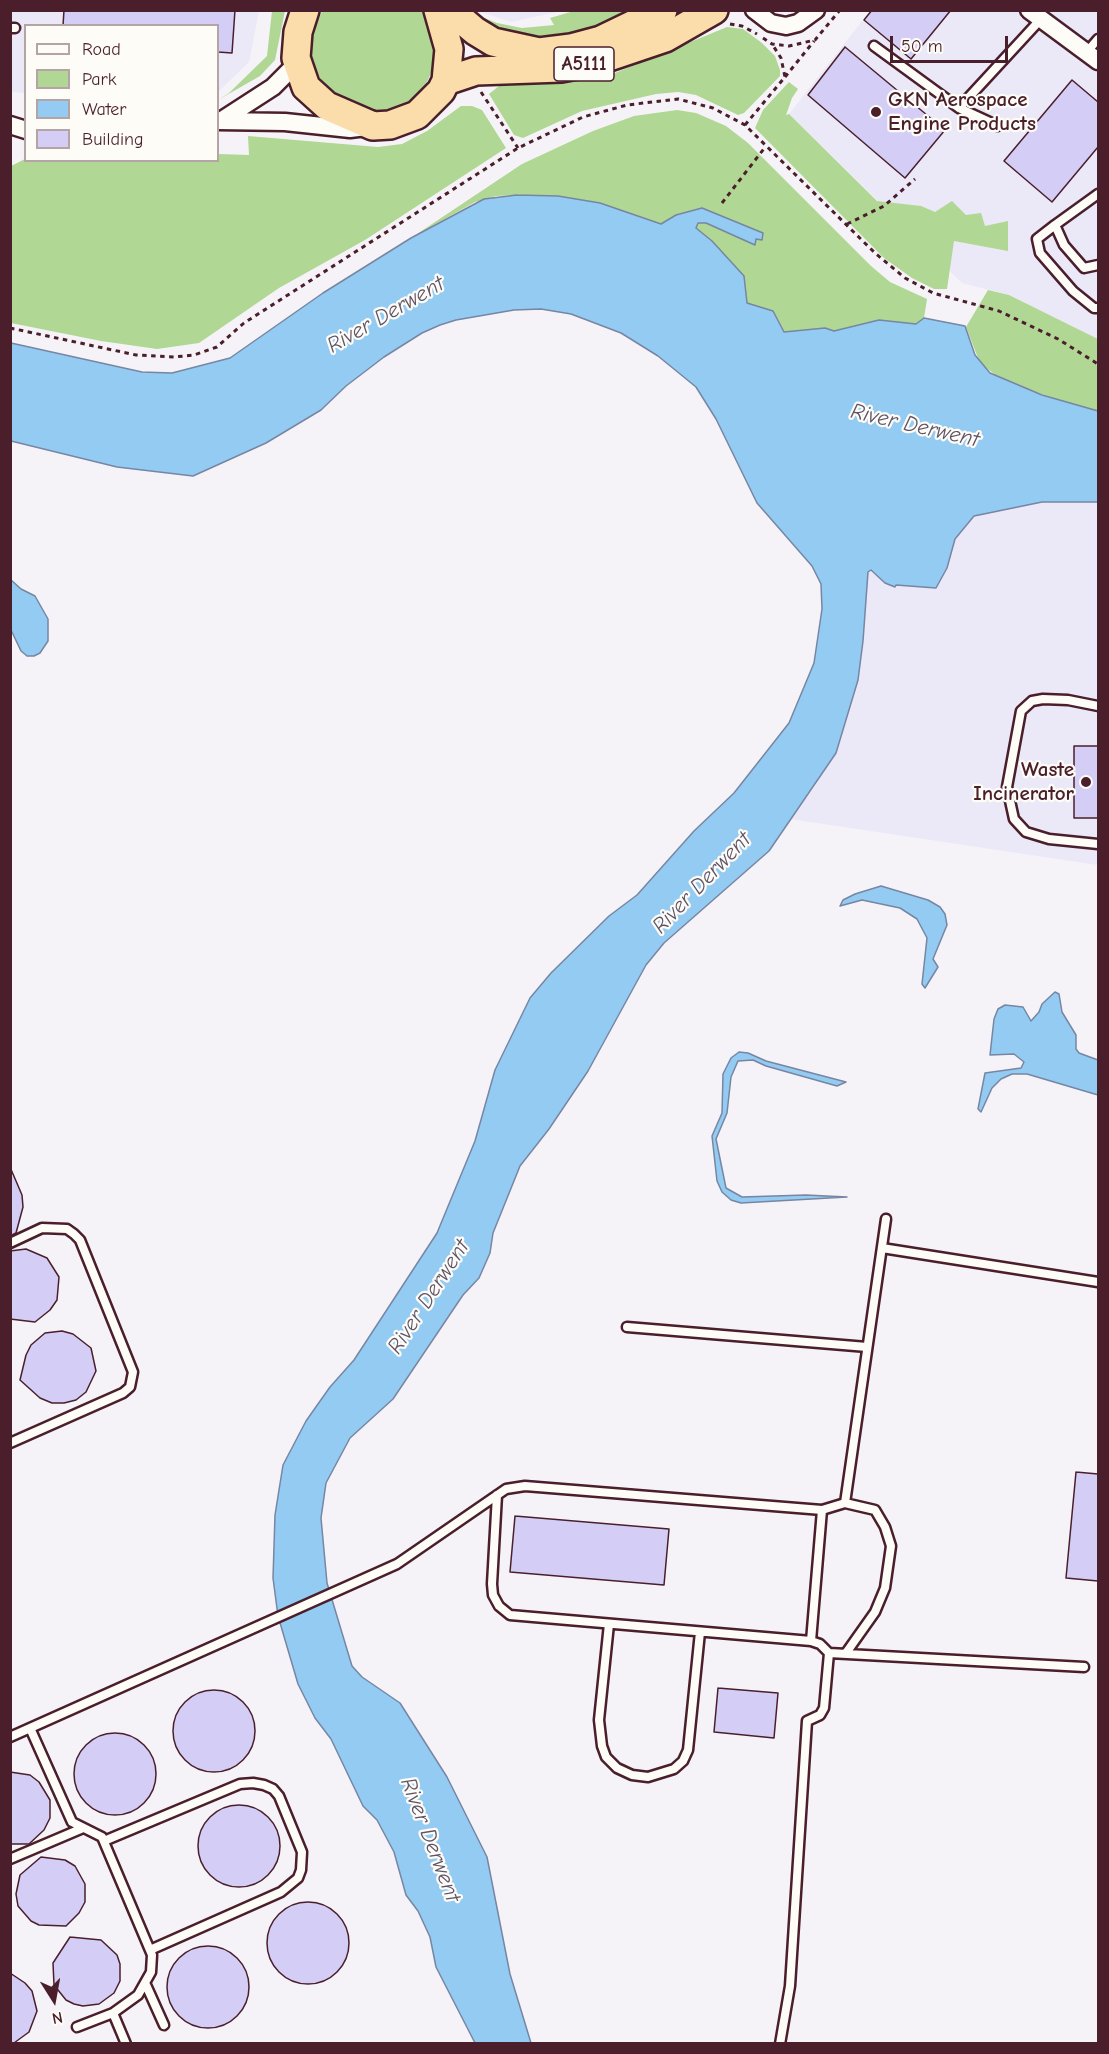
<!DOCTYPE html>
<style>
body{margin:0}
#map{position:relative;width:1109px;height:2054px;overflow:hidden;background:#f5f3f7;font-family:"Comic Neue",sans-serif}
canvas{display:block}
.frame{position:absolute;inset:0;border:12px solid #4a1f2b;pointer-events:none}
.legend{position:absolute;left:24px;top:24px;width:195px;height:138px;box-sizing:border-box;background:#fdfcf7;border:2px solid #b5a4a5;margin:0;padding:8px 10px;list-style:none;font-size:18px;color:#4a1f2b}
.legend li{display:flex;align-items:center;gap:12px;height:30px}
.legend b{width:30px;border:2px solid #b5a4a5}
.north{position:absolute;left:24px;top:1970px;width:60px;height:60px;-webkit-text-stroke:4px #fdfcf7;paint-order:stroke;rotate:169deg;font-size:16px;font-weight:700;line-height:24px;text-align:center;color:#4a1f2b}
.north::after{content:'';display:block;margin:auto;width:21px;height:27px;background:#4a1f2b;clip-path:polygon(50% 0,100% 100%,50% 72%,0 100%)}
.scale{position:absolute;left:890px;top:36px;width:118px;height:27px;box-sizing:border-box;border:3px solid #4a1f2b;border-top:0;padding-left:8px;font-size:18px;line-height:21px;white-space:nowrap;color:#4a1f2b;-webkit-text-stroke:4px #fdfcf7;paint-order:stroke}
</style>
<div id="map">
<canvas width="1109" height="2054"></canvas>
<div class="frame"></div>
<ul class="legend">
<li><b style="height:8px;background:#fdfcf7"></b>Road</li>
<li><b style="height:16px;background:#b0d793"></b>Park</li>
<li><b style="height:16px;background:#94cbf3"></b>Water</li>
<li><b style="height:16px;background:#d4cef7"></b>Building</li>
</ul>
<div class="north">N</div>
<div class="scale">50 m</div>
</div>
<script>
const c = document.querySelector('canvas').getContext('2d');
c.lineJoin = 'round';
function fillPath(path, color) { c.fillStyle = color; c.fill(path, 'evenodd'); }
const shape = rows => new Path2D(rows.map(r => 'M' + r).join(''));
function stroke(path, color, width, dash) { c.strokeStyle = color; c.lineWidth = width; c.lineCap = dash ? 'butt' : 'round'; c.setLineDash(dash || []); c.stroke(path); }
function drawText(font, color, halo, rows, align = 'center') {
  c.font = font + ' "Comic Neue",sans-serif'; c.lineWidth = 4.5; c.setLineDash([]); c.textBaseline = 'middle'; c.strokeStyle = halo; c.fillStyle = color; for (const [text, x, y, turn = 0] of rows) {
    c.save(); c.translate(x, y); c.rotate((+turn || 0) * Math.PI / 180); c.textAlign = isNaN(turn) ? turn : align; if (halo) c.strokeText(text, 0, 0); c.fillText(text, 0, 0); c.restore();
  }
}
const built = shape([
 [11,11,259,11,249,62,218,92,218,26,26,26,25,93,11,92],
 [478,11,562,11,511,22],
 [870,11,1098,11,1098,339,1009,295,962,283,789,114],
 [1098,501,1098,865,790,819,814,788,841,739,863,641,865,588,869,570,885,583,936,588,947,568,955,539,974,516,1042,502]
]);
const green = shape([
 [272,11,285,11,275,60,260,76,218,100,229,93,267,56],
 [322,11,424,11,432,24,437,60,426,84,417,96,395,110,362,112,347,107,323,85,311,57,310,41],
 [466,11,497,23,522,28,554,25,550,18,574,11,642,11,589,33,524,46],
 [727,27,743,29,762,43,775,56,780,70,780,76,744,113,738,115,696,95,678,92,656,94,582,111,523,138,514,135,489,94,499,86,571,81,615,73],
 [789,82,798,89,792,98,786,115,789,114,877,201,921,206,935,212,952,201,966,215,981,213,985,226,1008,221,1008,251,954,241,947,289,934,289,912,278,884,258,755,128,763,110],
 [461,106,472,106,482,110,506,148,365,240,279,288,199,343,157,349,101,341,11,323,11,166,25,159,218,160,218,154,249,155,248,136,378,147,402,144,427,131],
 [677,110,696,113,726,126,748,143,871,266,890,282,927,299,924,318,916,324,879,320,834,331,825,328,784,332,773,311,747,304,712,241,696,228,698,223,706,223,755,245,756,239,762,233,702,208,676,215,661,224,600,203,517,195,496,196,475,202,411,238,522,164,593,131,634,116],
 [988,290,1009,295,1098,339,1098,411,1084,409,1002,380,980,363,966,327]
]);
const water = shape([
 [517,195,558,196,600,203,661,224,676,215,702,208,763,233,762,240,756,239,755,245,706,223,698,223,696,228,712,241,744,276,747,303,773,311,784,332,825,328,834,331,879,320,916,324,924,318,965,326,975,355,990,373,1042,395,1098,411,1098,502,1042,502,974,516,955,539,947,568,936,588,896,585,895,587,885,583,871,570,868,572,863,641,858,680,836,753,769,851,664,943,646,965,588,1071,549,1129,520,1166,493,1233,490,1253,479,1278,463,1295,393,1399,350,1438,326,1483,321,1518,327,1583,352,1666,362,1677,400,1703,447,1777,487,1857,510,1974,531,2043,475,2043,436,1967,430,1937,418,1911,406,1895,394,1852,377,1820,363,1806,331,1739,315,1718,298,1684,278,1616,273,1578,275,1515,283,1465,306,1421,330,1387,354,1360,437,1233,475,1141,495,1070,530,998,551,973,609,916,637,895,694,831,734,793,789,723,814,663,822,609,821,584,812,566,757,503,716,419,696,387,658,356,621,333,571,314,541,309,514,310,456,320,440,325,422,333,384,357,346,386,321,410,266,443,193,476,117,467,11,441,11,343,142,372,172,373,230,358,323,293,411,238,484,199,517,195],
 [10,579,21,589,35,596,48,619,48,641,40,653,34,656,27,656,21,651,11,630,10,579],
 [881,886,928,900,940,907,945,914,947,925,933,959,938,967,925,988,922,984,927,938,917,919,900,908,862,900,840,906,843,900,855,894,881,886],
 [1055,992,1059,994,1062,1012,1076,1035,1076,1049,1079,1053,1098,1060,1098,1095,1027,1074,1012,1074,1001,1079,992,1088,981,1112,978,1109,985,1073,1021,1068,1024,1062,1014,1054,990,1055,994,1019,998,1009,1005,1005,1023,1007,1031,1021,1039,1012,1042,1004,1055,992],
 [739,1052,748,1053,766,1061,846,1082,837,1086,766,1066,753,1060,738,1061,731,1077,727,1113,716,1139,726,1188,742,1197,806,1195,847,1197,741,1203,731,1200,722,1192,717,1181,712,1136,722,1113,723,1074,731,1058,739,1052]
]);
const building = shape([
 [64,10,235,10,232,53,218,52,218,26,63,26,64,10],
 [872,10,951,10,911,59,864,20,872,10],
 [845,47,945,130,905,178,808,95,845,47],
 [1072,80,1098,102,1098,147,1052,202,1004,161,1072,80],
 [1074,746,1098,746,1098,818,1074,818,1074,746],
 [10,1167,22,1195,23,1207,16,1233,10,1236,10,1167],
 [26,1249,47,1258,59,1277,57,1300,50,1310,35,1322,10,1319,10,1251,26,1249],
 [62,1331,73,1334,91,1348,96,1371,86,1392,76,1400,64,1403,52,1403,40,1398,20,1380,26,1355,31,1345,45,1333,62,1331],
 [1076,1472,1098,1474,1098,1581,1066,1578,1076,1472],
 [515,1516,669,1529,664,1585,510,1572,515,1516],
 [718,1688,778,1693,774,1738,714,1732,718,1688],
 '173 1731a41 41 0 1 1 82 0a41 41 0 1 1-82 0Z',
 '74 1774a41 41 0 1 1 82 0a41 41 0 1 1-82 0Z',
 [10,1772,30,1775,39,1782,50,1800,50,1818,44,1830,29,1844,10,1844,10,1772],
 '198 1846a41 41 0 1 1 82 0a41 41 0 1 1-82 0Z',
 [41,1857,65,1860,75,1866,85,1884,85,1902,79,1913,66,1926,39,1925,31,1921,18,1906,16,1894,20,1875,41,1857],
 '267 1943a41 41 0 1 1 82 0a41 41 0 1 1-82 0Z',
 [70,1937,101,1940,117,1955,120,1964,120,1981,114,1993,99,2004,83,2006,74,2004,66,2000,54,1985,53,1963,70,1937],
 '167 1987a41 41 0 1 1 82 0a41 41 0 1 1-82 0Z',
 [10,1973,25,1983,32,1991,37,2011,29,2032,14,2043,10,2043,10,1973]
]);
const path = shape([
 [730,24,742,26,757,34],
 [763,38,772,44,789,46,815,40,840,10],
 [785,77,814,41],
 [481,92,518,148],
 [745,125,785,77,781,58,772,44],
 [722,203,766,146],
 [847,224,884,206,915,179],
 [10,328,136,355,174,357,194,355,217,347,244,323,518,148,583,117,627,105,678,99,713,108,745,125,875,253,905,278,933,293,999,311,1058,339,1098,364]
]);
const service = shape([
 [10,28,15,28],
 [874,46,959,108,998,126],
 [1086,53,1098,39],
 [959,108,1041,19],
 [1098,194,1055,225,1064,245,1084,268,1098,265],
 [1055,225,1037,239,1040,253,1073,291,1094,308,1098,308],
 [1098,706,1068,700,1043,699,1032,701,1021,711,1007,787,1014,819,1026,832,1049,839,1098,844],
 [10,1243,42,1228,67,1229,74,1234,80,1240,133,1372,130,1387,123,1393,10,1443],
 [882,1248,1098,1282],
 [627,1327,867,1347],
 [497,1495,492,1584,493,1595,499,1606,510,1615,811,1641,820,1644,829,1653,1084,1667],
 [845,1503,886,1219],
 [609,1624,599,1720,602,1746,606,1757,617,1768,632,1775,648,1777,674,1769,683,1761,688,1750,700,1632],
 [811,1641,822,1510],
 [30,1728,72,1822,102,1837,152,1955,151,1972,138,1995,113,2013,77,2027],
 [10,1737,397,1564,506,1489,525,1486,822,1510,845,1503,875,1510,885,1527,891,1546,885,1588,875,1612,846,1653],
 [104,1841,240,1784,253,1783,264,1785,273,1789,279,1796,302,1852,301,1870,298,1878,281,1892,150,1950],
 [10,1859,83,1828],
 [146,1985,164,2025],
 [113,2013,126,2044],
 [780,2044,790,1986,807,1721,820,1715,824,1708,829,1653]
]);
const minor = shape([
 [754,10,771,23,786,26,798,23,816,10],
 [1029,10,1098,61],
 [222,120,273,87,291,69,296,58],
 [218,121,285,122,350,129,366,127],
 [10,125,26,130]
]);
const trunk = shape([
 [305,10,298,32,296,58,306,87,327,106,373,126,390,125,417,115,441,91,446,81,449,49,438,10],
 [450,10,475,31,493,42,539,52,571,48,601,40,663,10],
 [446,81,476,71,561,68,594,62,665,38,714,10]
]);
const markers = [
 [876,112,6,"#4a1f2b"],
 [1086,782,6,"#4a1f2b"]
];
const shields = [
 [584,64,60]
];
const shieldNames = [
 ["A5111",584,64]
];
const poiNames = [
 ["GKN Aerospace",888,100],
 ["Engine Products",888,124],
 ["Waste",1074,770,"right"],
 ["Incinerator",1074,794,"right"]
];
const waterNames = [
 ["River Derwent",386,315,-30],
 ["River Derwent",915,426,13],
 ["River Derwent",702,883,-46],
 ["River Derwent",429,1297,-57],
 ["River Derwent",430,1840,69]
];
fillPath(built, '#ebe8f7');
fillPath(green, '#b0d793');
fillPath(water, '#94cbf3');
stroke(water, '#7686a3', 1.5);
fillPath(building, '#d4cef7');
stroke(building, '#4a1f2b', 1.5);
stroke(service, '#4a1f2b', 13);
stroke(minor, '#4a1f2b', 21);
stroke(trunk, '#4a1f2b', 32);
stroke(path, '#4a1f2b', 3, [4.5, 4.5]);
stroke(service, '#fdfcf7', 8);
stroke(minor, '#fdfcf7', 16);
stroke(trunk, '#faddab', 27);
for (const [x, y, r, color] of markers) { const dot = new Path2D(); dot.arc(x, y, r, 0, 2 * Math.PI); c.fillStyle = color; c.fill(dot); stroke(dot, '#fdfcf7', 2); }
for (const [x, y, w] of shields) { const box = new Path2D(); box.roundRect(x - w / 2, y - 17, w, 34, 4.5); c.fillStyle = '#fdfcf7'; c.fill(box); stroke(box, '#4a1f2b', 1.5); }
drawText('bold 20px', '#4a1f2b', null, shieldNames);
drawText('bold 21px', '#4a1f2b', '#fdfcf7', poiNames, 'left');
drawText('italic 22px', '#605367', '#fdfcf7', waterNames);
</script>
